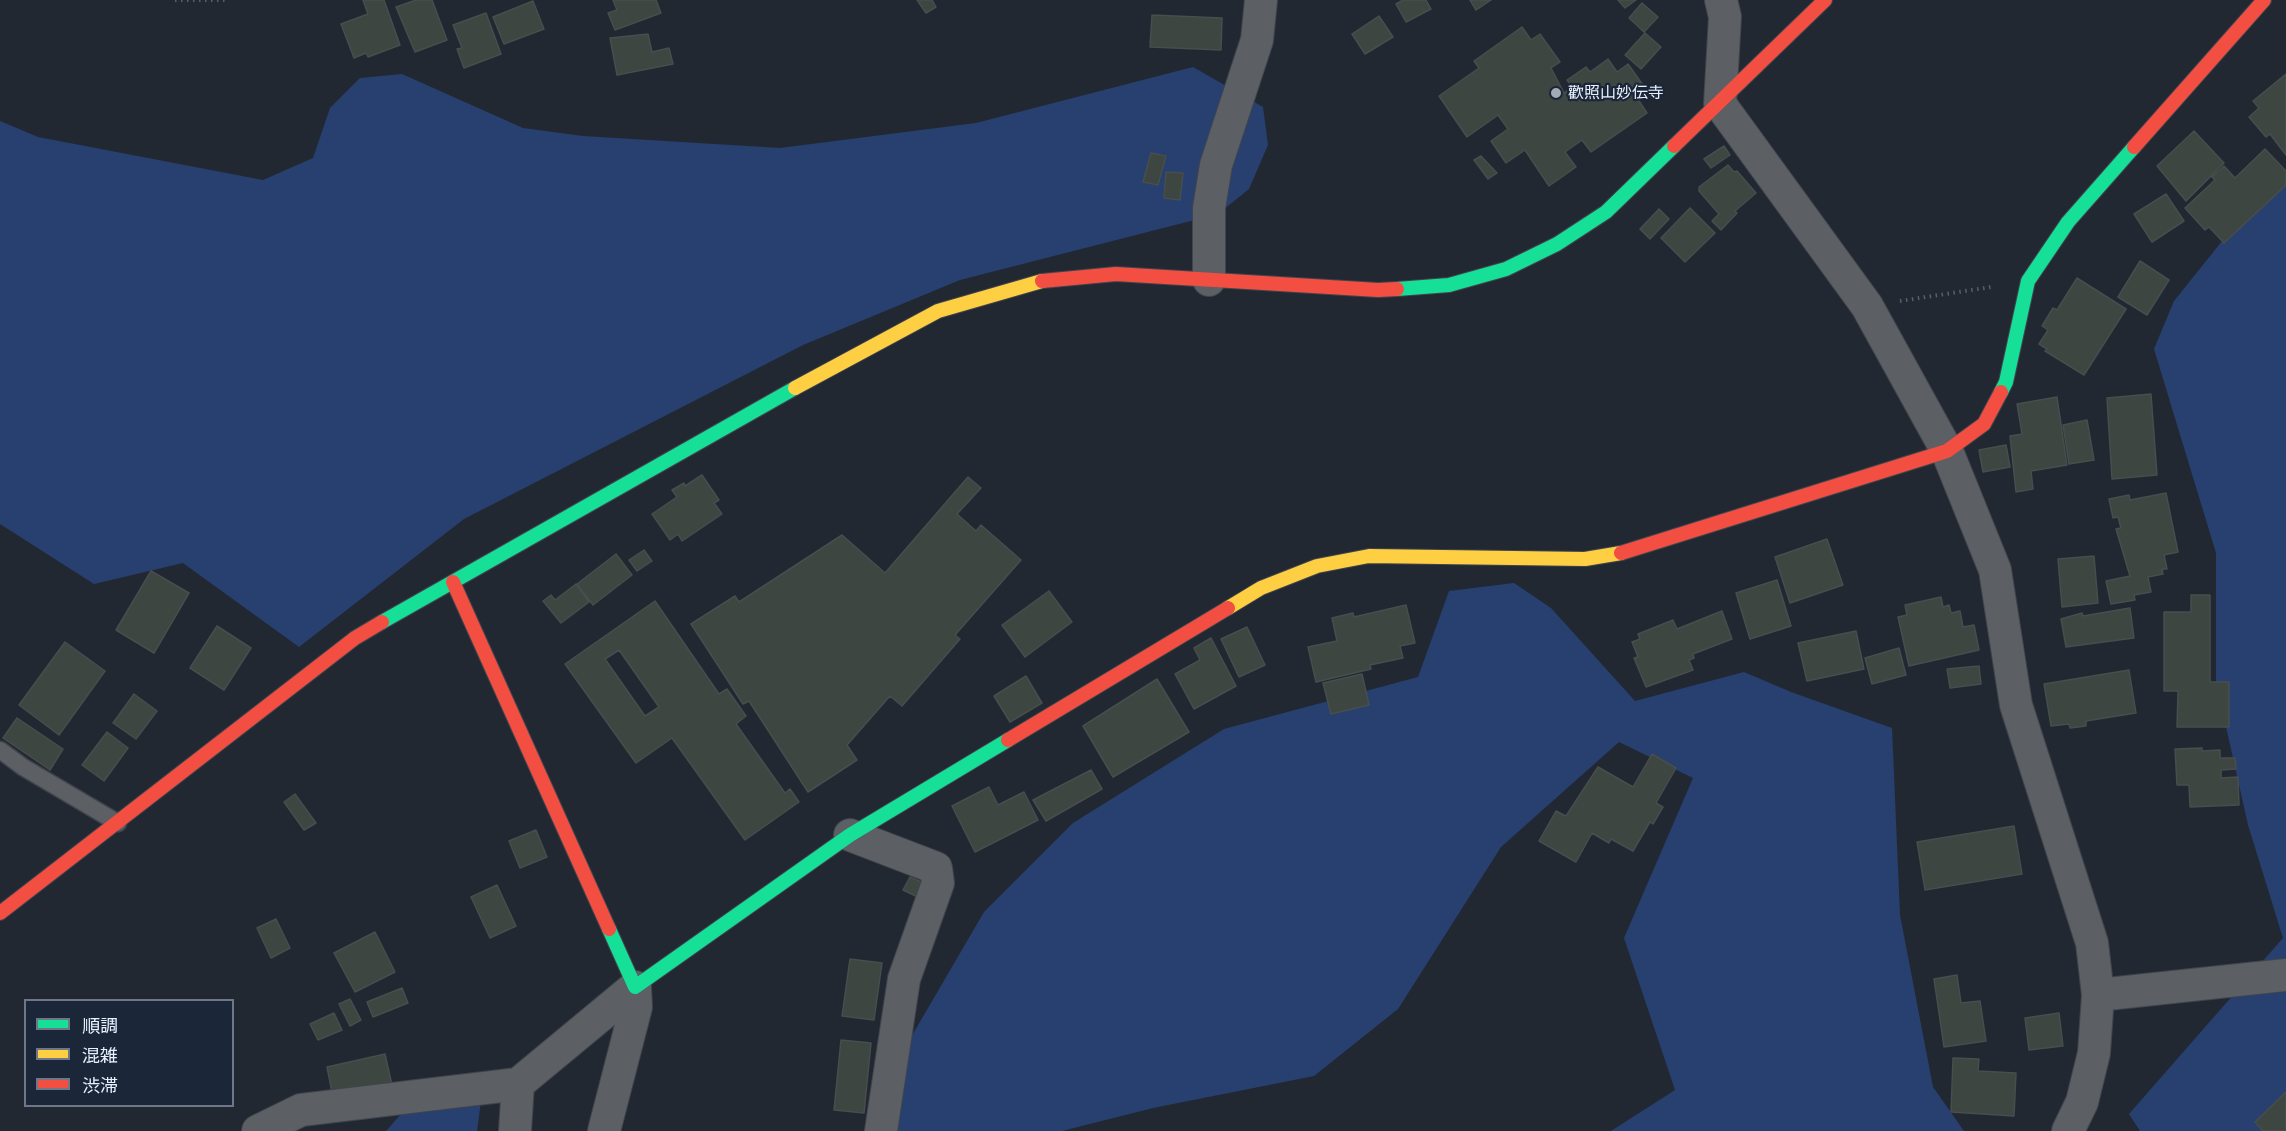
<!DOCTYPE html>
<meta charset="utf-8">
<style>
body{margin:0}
#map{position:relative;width:2286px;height:1131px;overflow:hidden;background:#222832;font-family:Lora,"Noto Sans JP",serif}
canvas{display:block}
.legend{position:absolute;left:24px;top:999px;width:210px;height:108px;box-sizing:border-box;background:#1b2639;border:2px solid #6d7788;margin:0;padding:8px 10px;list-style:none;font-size:18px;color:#e9f1fe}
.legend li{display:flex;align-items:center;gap:12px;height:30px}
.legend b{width:30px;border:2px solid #6d7788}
</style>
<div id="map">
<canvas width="2286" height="1131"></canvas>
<ul class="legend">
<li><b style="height:8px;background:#16e098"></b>順調</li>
<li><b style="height:8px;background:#ffcf43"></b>混雑</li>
<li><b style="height:8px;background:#f24e42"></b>渋滞</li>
</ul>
</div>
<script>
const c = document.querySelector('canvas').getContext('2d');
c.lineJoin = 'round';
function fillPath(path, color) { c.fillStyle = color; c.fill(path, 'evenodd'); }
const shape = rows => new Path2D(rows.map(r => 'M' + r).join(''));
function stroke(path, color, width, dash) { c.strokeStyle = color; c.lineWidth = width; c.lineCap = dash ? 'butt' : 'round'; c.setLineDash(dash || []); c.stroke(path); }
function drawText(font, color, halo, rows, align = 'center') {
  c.font = font + ' Lora,"Noto Sans JP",serif'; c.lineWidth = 4.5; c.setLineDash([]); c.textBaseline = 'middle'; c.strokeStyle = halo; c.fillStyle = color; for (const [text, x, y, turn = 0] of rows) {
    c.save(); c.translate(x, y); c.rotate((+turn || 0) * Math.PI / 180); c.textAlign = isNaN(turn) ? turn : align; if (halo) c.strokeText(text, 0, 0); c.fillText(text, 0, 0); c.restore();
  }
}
const green = shape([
 [1193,67,1263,107,1268,145,1249,189,1218,214,960,280,803,345,464,519,299,647,183,563,94,584,0,524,0,121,38,137,263,180,313,158,330,108,360,78,402,74,523,128,583,136,780,148,976,123],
 [2286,170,2286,1131,2140,1131,2129,1114,2283,938,2248,825,2216,682,2216,553,2154,349,2174,301,2259,195],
 [1514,583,1551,608,1635,701,1744,672,1791,692,1892,728,1900,915,1933,1087,1964,1131,1611,1131,1675,1090,1624,938,1693,778,1619,742,1501,847,1398,1009,1314,1076,1153,1108,1062,1131,887,1131,886,1080,984,912,1073,823,1224,729,1418,677,1449,591],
 [426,1086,481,1101,477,1131,386,1131]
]);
const building = shape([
 [363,0,384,0,400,45,368,57,366,53,354,58,341,24,368,14,363,0],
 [416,0,432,0,447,40,415,52,396,7,416,0],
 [613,0,656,0,661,13,615,30,608,13,617,10,613,0],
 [917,0,932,0,936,7,926,13,917,0],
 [1403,0,1426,0,1431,9,1406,22,1396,4,1403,0],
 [1470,0,1491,0,1476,10,1470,0],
 [1618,0,1636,0,1625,8,1618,0],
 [533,1,544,29,504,44,493,17,533,1],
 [1642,3,1658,17,1644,32,1629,18,1642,3],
 [486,13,501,54,464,68,457,49,462,48,453,25,486,13],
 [1152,15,1222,18,1221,50,1150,47,1152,15],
 [1379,16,1393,37,1365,54,1352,34,1379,16],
 [1522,27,1531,40,1540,34,1560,62,1551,68,1564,93,1572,87,1567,80,1586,67,1590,72,1608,59,1617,72,1628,64,1645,88,1635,95,1647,113,1591,152,1582,140,1565,152,1576,167,1549,186,1525,150,1506,163,1491,141,1508,129,1498,115,1467,137,1439,96,1479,68,1474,61,1522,27],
 [1645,33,1661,47,1641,69,1625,55,1645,33],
 [648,34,652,52,669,48,673,64,617,75,610,38,648,34],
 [2286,74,2286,155,2270,134,2266,137,2249,117,2259,108,2253,101,2286,74],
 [2194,131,2224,163,2186,201,2157,166,2194,131],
 [1724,146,1730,155,1711,168,1704,159,1724,146],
 [2265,149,2286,171,2286,185,2224,243,2209,227,2205,230,2185,208,2215,180,2212,177,2224,166,2235,178,2265,149],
 [1151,153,1166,156,1158,185,1143,182,1151,153],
 [1481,156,1497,173,1488,179,1474,160,1481,156],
 [1728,165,1734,172,1737,171,1756,193,1735,211,1737,213,1721,230,1712,221,1719,214,1699,191,1699,187,1728,165],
 [1166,172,1183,173,1180,200,1164,198,1166,172],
 [2166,194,2184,221,2152,242,2134,214,2166,194],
 [1690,208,1715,233,1685,262,1661,238,1690,208],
 [1659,209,1669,219,1650,239,1640,229,1659,209],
 [2140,261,2169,280,2147,315,2118,297,2140,261],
 [2077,278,2126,309,2084,375,2045,351,2047,349,2039,344,2048,330,2042,326,2053,308,2057,310,2077,278],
 [2151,394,2157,475,2112,479,2107,398,2151,394],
 [2057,397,2067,465,2031,471,2033,489,2016,492,2010,436,2022,434,2017,404,2057,397],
 [2087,420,2094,460,2069,464,2063,425,2087,420],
 [2006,445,2010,467,1983,472,1979,450,2006,445],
 [702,475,719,500,714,503,722,514,682,541,678,534,670,540,652,514,677,497,672,490,684,483,685,486,702,475],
 [968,477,981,488,957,514,976,531,981,525,1021,560,955,635,960,639,902,706,890,696,847,745,857,760,808,792,749,701,743,704,691,624,735,596,739,602,842,535,885,573,968,477],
 [2166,493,2178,552,2164,555,2167,569,2162,569,2163,574,2148,577,2151,592,2134,595,2135,600,2111,604,2106,581,2130,576,2116,529,2121,528,2118,517,2113,518,2109,499,2129,495,2130,500,2166,493],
 [1827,539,1843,585,1790,603,1775,557,1827,539],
 [644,550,652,561,637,571,629,560,644,550],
 [616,554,632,575,593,605,577,584,616,554],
 [2094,556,2098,603,2062,607,2058,559,2094,556],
 [151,571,189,593,154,653,116,630,151,571],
 [1777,580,1791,626,1750,639,1736,593,1777,580],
 [576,584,589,602,561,623,543,601,551,595,555,600,576,584],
 [1049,591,1072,622,1025,657,1002,625,1049,591],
 [2191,595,2210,595,2210,682,2229,682,2229,727,2177,727,2178,691,2164,691,2164,612,2191,612,2191,595],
 [1941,597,1943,607,1949,605,1951,613,1960,611,1963,627,1974,625,1979,650,1909,666,1898,617,1907,615,1905,605,1941,597],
 [655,601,719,694,727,689,746,716,736,724,785,793,790,789,799,802,745,840,672,738,636,763,565,664,655,601],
 [619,650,659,707,645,716,605,659,619,650],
 [1406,605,1415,643,1400,646,1403,658,1370,665,1371,669,1316,682,1308,647,1337,641,1332,618,1353,613,1354,617,1406,605],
 [2130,608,2134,638,2066,647,2061,619,2082,613,2083,616,2130,608],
 [1722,611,1732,639,1693,654,1694,658,1689,660,1693,670,1646,687,1634,658,1638,657,1632,642,1640,639,1638,634,1673,620,1677,629,1722,611],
 [217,626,251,648,224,690,190,668,217,626],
 [1247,627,1265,665,1239,677,1221,639,1247,627],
 [1856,631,1864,669,1807,681,1798,643,1856,631],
 [1211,638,1236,686,1194,709,1175,674,1200,660,1194,648,1211,638],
 [65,642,105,671,59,735,19,705,65,642],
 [1899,648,1906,675,1872,684,1865,658,1899,648],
 [1979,666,1981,684,1950,688,1947,669,1979,666],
 [2129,670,2136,713,2086,721,2086,726,2070,728,2069,724,2051,726,2044,684,2129,670],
 [1362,674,1369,705,1331,714,1323,683,1362,674],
 [1026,676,1042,703,1010,722,994,696,1026,676],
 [1157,679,1189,732,1113,777,1083,726,1157,679],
 [134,694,157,711,136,739,113,723,134,694],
 [17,718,63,749,50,770,3,738,17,718],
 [107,732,128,748,104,781,82,765,107,732],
 [2202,748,2202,751,2220,750,2220,758,2235,758,2236,769,2221,770,2221,778,2238,777,2239,805,2190,807,2189,785,2177,785,2175,749,2202,748],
 [1652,754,1676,768,1656,803,1663,807,1653,824,1650,822,1633,851,1611,839,1609,843,1592,833,1576,862,1539,841,1556,811,1566,816,1598,767,1633,787,1652,754],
 [1091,770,1102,789,1046,821,1033,800,1091,770],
 [989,787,998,805,1024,792,1038,820,975,852,952,806,989,787],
 [295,794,316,823,304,830,284,802,295,794],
 [2014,826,2022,874,1925,890,1917,842,2014,826],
 [536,830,547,857,520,868,509,841,536,830],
 [910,877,926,884,920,898,903,890,910,877],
 [497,885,516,926,490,938,471,897,497,885],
 [276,919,290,948,271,958,257,928,276,919],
 [375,932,395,972,355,992,334,953,375,932],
 [850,959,882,963,874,1020,842,1016,850,959],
 [1957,975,1961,1003,1980,1001,1986,1041,1944,1047,1934,979,1957,975],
 [402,988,408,1003,373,1017,367,1002,402,988],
 [350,999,361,1020,350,1026,339,1004,350,999],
 [334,1013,342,1030,318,1040,310,1024,334,1013],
 [2059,1013,2063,1046,2029,1050,2025,1018,2059,1013],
 [841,1040,871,1043,864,1113,834,1110,841,1040],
 [385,1054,392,1085,333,1097,327,1067,385,1054],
 [1953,1058,1979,1059,1978,1071,2016,1073,2014,1116,1951,1112,1953,1058],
 [2286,1092,2286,1131,2263,1131,2255,1122,2286,1092]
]);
const path = shape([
 [175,0,227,0],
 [1900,301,1991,287]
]);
const lane = shape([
 [0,750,23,767,118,823]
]);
const street = shape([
 [1721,0,1725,17,1720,104,1867,306,1947,451,1995,570,2016,705,2092,943,2098,995,2094,1053,2082,1102,2068,1131],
 [1209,280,1209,208,1216,165,1257,40,1261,0],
 [850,835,936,868,938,883,904,979,881,1131],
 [2098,995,2286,975],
 [258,1131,301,1110,518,1084],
 [515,1131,518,1084,635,987],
 [604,1131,636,1007,635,987]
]);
const fast = shape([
 [1397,289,1449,285,1506,269,1557,244,1606,212,1674,146],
 [2001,392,2006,382,2028,281,2068,222,2134,147],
 [382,622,795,388],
 [609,929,635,987,850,835,1008,740]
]);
const slow = shape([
 [795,388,938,311,1042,281],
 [1228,608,1261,588,1317,566,1369,556,1585,559,1621,553]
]);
const jam = shape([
 [1674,146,1825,0],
 [2134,147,2264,0],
 [1042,281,1116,274,1378,290,1397,289],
 [1621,553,1947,451,1984,424,2001,392],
 [453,582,609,929],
 [1008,740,1228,608],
 [0,913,355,638,382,622]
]);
const markers = [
 [1556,93,6,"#a3abb7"]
];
const poiNames = [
 ["歡照山妙伝寺",1568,93]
];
fillPath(green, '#274070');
fillPath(building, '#3d4641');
stroke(building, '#484d4d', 1.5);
stroke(lane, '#40454d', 19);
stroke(street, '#40454d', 34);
stroke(fast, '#40454d', 16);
stroke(slow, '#40454d', 16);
stroke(jam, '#40454d', 16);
stroke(path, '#5a5f65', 4, [1.5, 4.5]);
stroke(lane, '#5c5f64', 16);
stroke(street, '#5c5f64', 32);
stroke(fast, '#16e098', 14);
stroke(slow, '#ffcf43', 14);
stroke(jam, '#f24e42', 14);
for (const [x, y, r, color] of markers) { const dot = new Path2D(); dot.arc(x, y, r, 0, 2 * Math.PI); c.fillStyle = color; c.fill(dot); stroke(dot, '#1b2639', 2); }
drawText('16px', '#e9f1fe', '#1b2639', poiNames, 'left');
</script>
